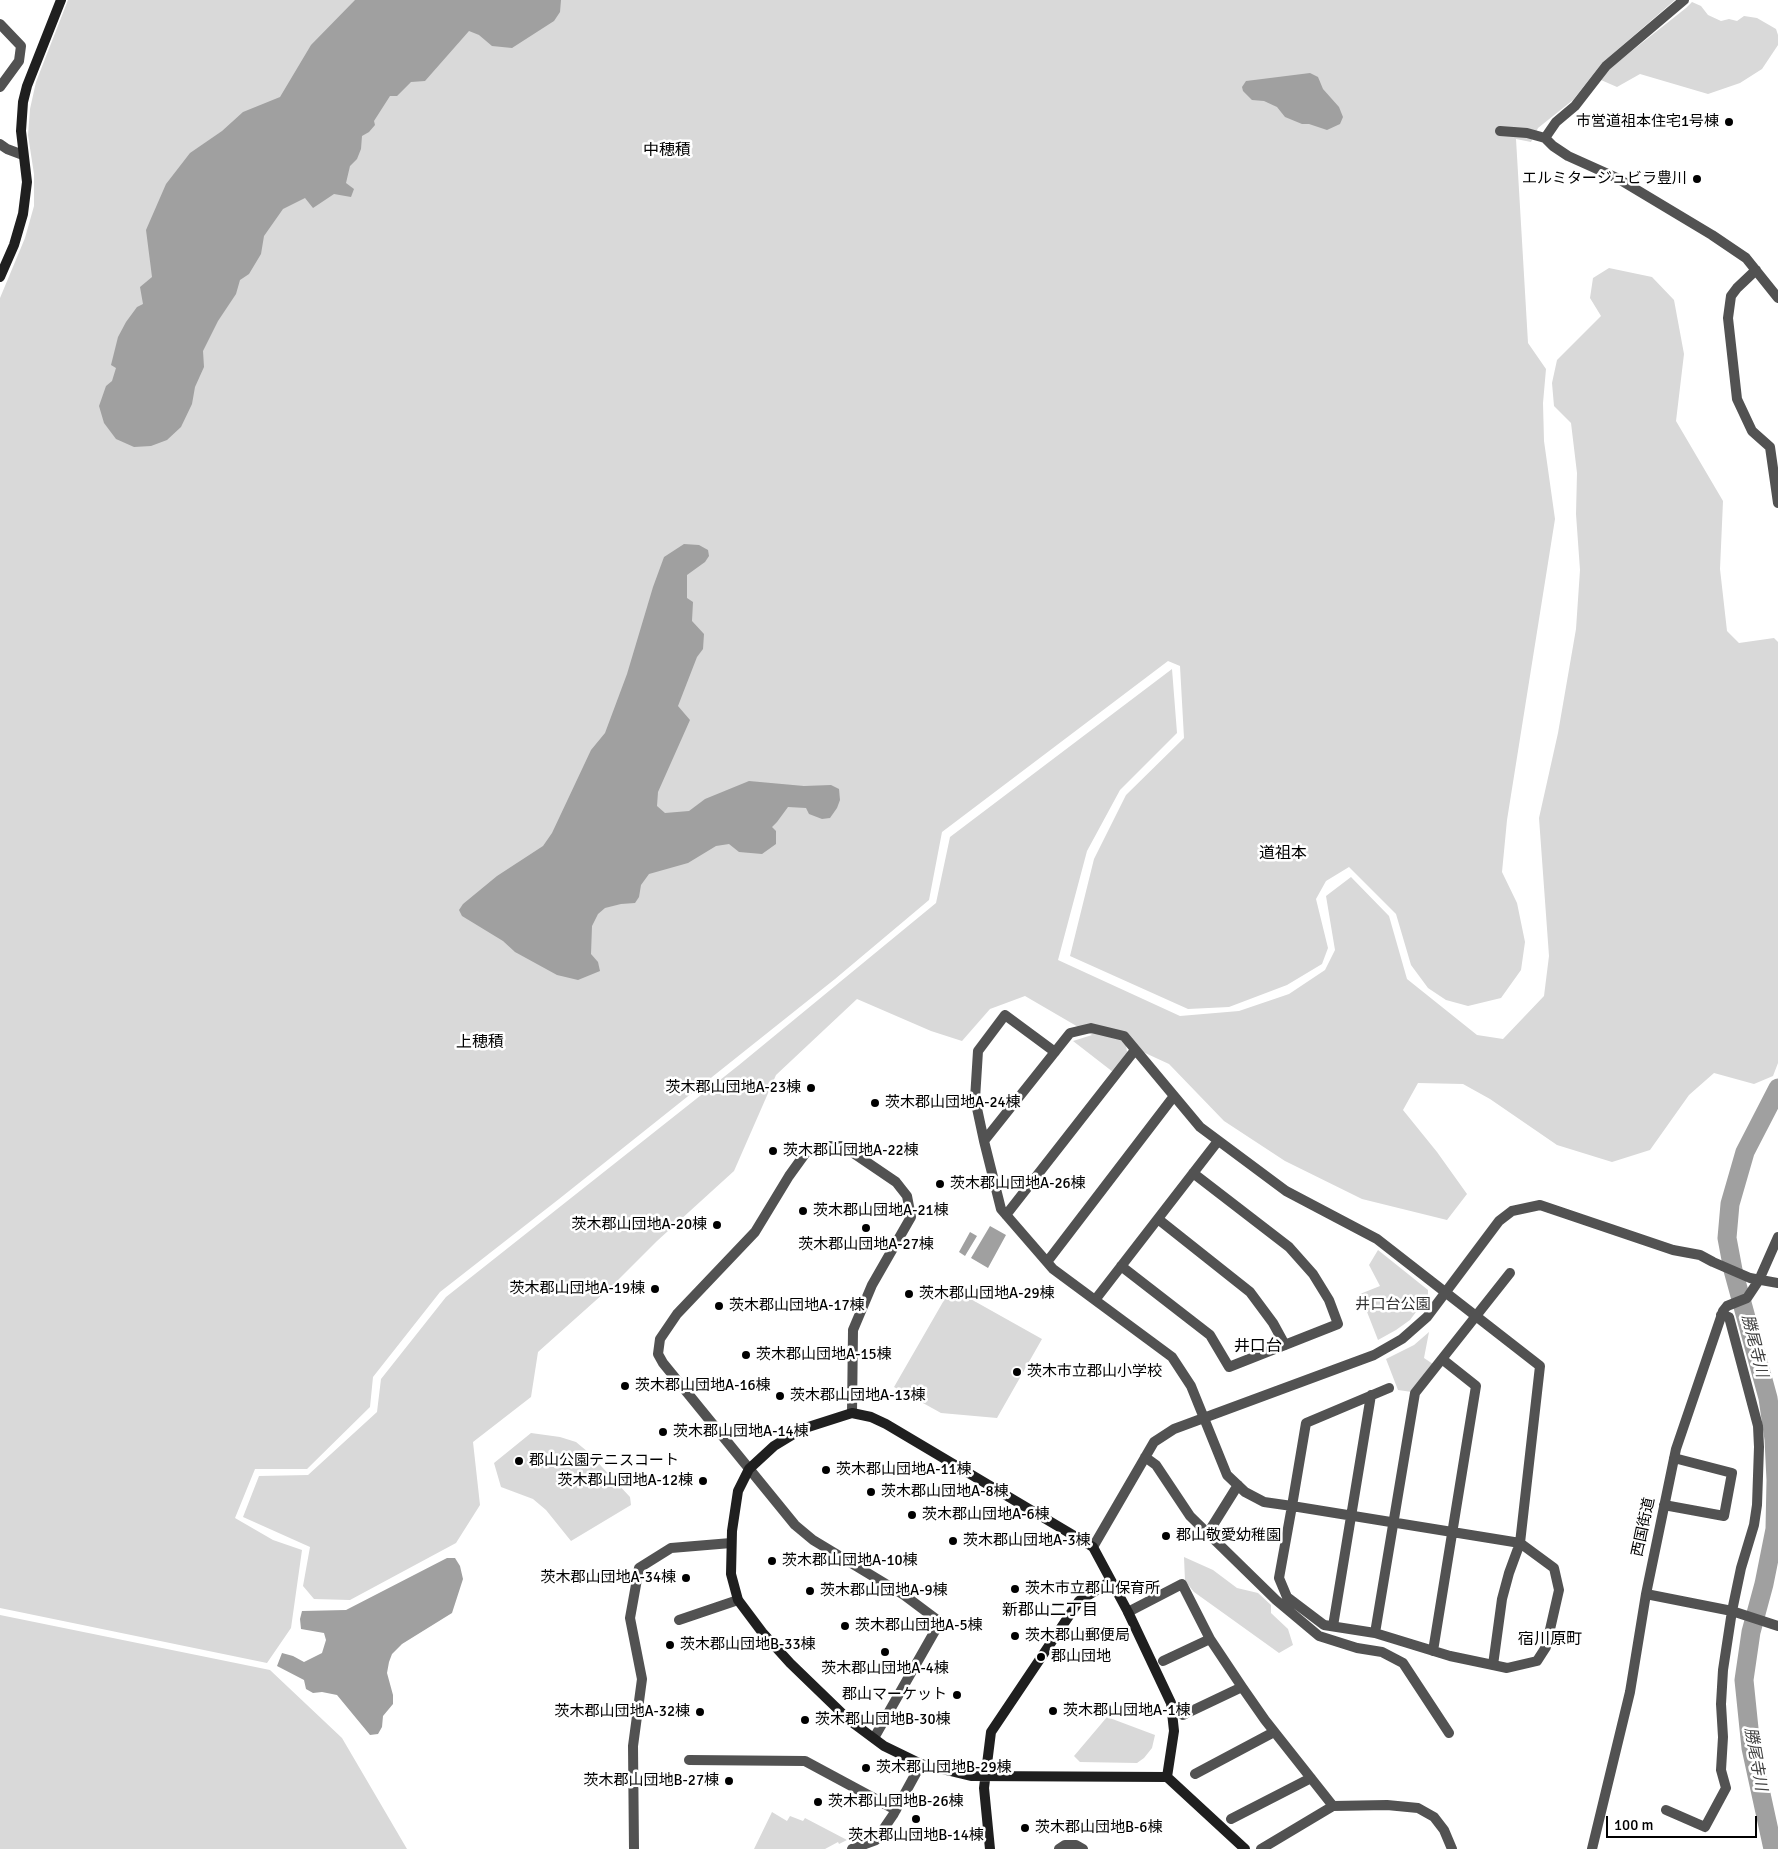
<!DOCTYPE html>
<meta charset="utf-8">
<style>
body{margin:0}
#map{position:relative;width:1778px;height:1849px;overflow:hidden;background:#fff;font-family:Signika,sans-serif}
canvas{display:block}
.scale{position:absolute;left:1606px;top:1816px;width:151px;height:22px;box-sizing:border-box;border:2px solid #000;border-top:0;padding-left:6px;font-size:15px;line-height:18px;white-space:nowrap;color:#000;-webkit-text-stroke:4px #fff;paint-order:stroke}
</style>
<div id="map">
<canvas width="1778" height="1849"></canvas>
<div class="scale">100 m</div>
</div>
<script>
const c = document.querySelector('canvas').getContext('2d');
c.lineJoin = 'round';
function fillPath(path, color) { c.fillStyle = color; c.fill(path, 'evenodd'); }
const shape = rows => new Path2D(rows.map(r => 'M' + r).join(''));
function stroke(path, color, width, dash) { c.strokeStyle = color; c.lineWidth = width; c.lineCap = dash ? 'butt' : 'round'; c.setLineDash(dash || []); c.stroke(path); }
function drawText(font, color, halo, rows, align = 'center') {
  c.font = font + ' Signika,"Noto Sans JP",sans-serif'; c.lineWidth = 5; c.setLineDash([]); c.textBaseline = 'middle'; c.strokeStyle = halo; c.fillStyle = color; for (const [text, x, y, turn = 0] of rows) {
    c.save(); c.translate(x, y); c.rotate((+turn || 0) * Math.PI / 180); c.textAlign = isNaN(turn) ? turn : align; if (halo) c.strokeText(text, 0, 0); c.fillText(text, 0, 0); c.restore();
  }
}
const green = shape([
 [68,0,1675,0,1602,63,1573,100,1538,128,1531,142,1516,139,1528,343,1546,369,1543,403,1544,441,1555,519,1507,820,1502,872,1517,903,1525,942,1521,970,1501,998,1468,1006,1446,1000,1428,988,1411,965,1396,914,1349,867,1326,881,1316,899,1328,948,1322,964,1287,985,1229,1007,1188,1009,1070,956,1094,859,1126,795,1184,738,1180,666,1168,661,942,832,929,900,835,979,559,1199,440,1292,373,1377,370,1407,307,1469,255,1469,235,1518,273,1540,302,1550,291,1628,267,1663,0,1608,0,298,25,238,34,206,34,174,28,135,30,109,36,82],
 [1692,2,1701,6,1708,15,1721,21,1729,19,1737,21,1744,16,1757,18,1776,29,1778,35,1778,45,1762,69,1740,83,1708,94,1640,74,1617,87,1601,80,1609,69,1686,8],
 [1609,268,1652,277,1674,300,1684,354,1676,421,1723,501,1720,569,1727,631,1739,643,1774,638,1778,642,1778,1063,1773,1076,1754,1084,1714,1073,1689,1095,1650,1150,1612,1162,1557,1145,1490,1099,1463,1084,1418,1083,1403,1110,1437,1152,1467,1194,1447,1220,1362,1199,1285,1161,1224,1121,1169,1064,1130,1046,1126,1045,1127,1052,1113,1072,1073,1041,1092,1035,1025,996,990,1009,962,1041,931,1031,857,999,776,1075,734,1171,657,1241,613,1285,538,1352,531,1397,473,1442,480,1505,456,1543,350,1600,314,1599,303,1586,310,1547,243,1517,259,1476,308,1475,377,1412,381,1379,446,1297,739,1065,936,903,950,837,1172,669,1177,733,1120,790,1087,851,1058,960,1180,1016,1239,1011,1289,994,1325,970,1335,950,1326,896,1351,877,1389,916,1407,979,1477,1035,1503,1039,1544,996,1549,956,1539,818,1558,733,1576,629,1580,570,1576,514,1577,473,1571,423,1554,406,1552,383,1557,360,1601,316,1590,298,1593,278],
 [1378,1250,1428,1290,1428,1296,1410,1320,1396,1330,1378,1340,1360,1294,1380,1286,1369,1265],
 [951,1288,1042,1339,997,1418,941,1413,894,1387],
 [1429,1332,1424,1358,1433,1364,1412,1392,1398,1390,1386,1359,1414,1345],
 [531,1433,560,1437,576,1442,588,1452,630,1497,631,1505,571,1541,546,1510,533,1499,501,1487,494,1463],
 [1184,1557,1213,1570,1237,1588,1258,1593,1271,1605,1271,1613,1288,1629,1293,1645,1279,1653,1194,1592,1185,1581],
 [0,1615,270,1670,342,1738,407,1849,0,1849],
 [1107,1717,1155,1735,1152,1748,1144,1758,1137,1763,1080,1762,1074,1756],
 [772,1812,787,1821,790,1816,803,1821,805,1818,847,1840,839,1844,838,1842,825,1849,754,1849]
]);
const water = shape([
 [355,0,561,0,560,12,554,21,512,48,492,46,479,35,469,31,425,81,411,82,397,96,390,96,374,121,375,125,369,132,362,136,361,149,357,159,350,166,346,183,354,189,351,197,334,194,313,208,305,198,283,209,264,236,261,254,249,274,240,280,236,294,218,321,203,351,204,367,195,387,192,404,181,427,167,440,151,446,134,447,116,439,104,423,99,406,106,386,112,381,116,368,111,365,118,337,126,322,137,307,143,304,140,287,152,277,146,230,166,184,190,153,222,131,243,112,280,97,311,45],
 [1310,73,1318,77,1323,89,1339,107,1343,117,1340,124,1327,130,1309,124,1302,124,1285,117,1277,107,1264,101,1252,100,1243,91,1242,87,1246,81],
 [684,544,699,545,708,550,709,556,705,562,687,575,687,598,693,602,692,621,704,634,703,649,697,657,678,706,690,720,658,792,657,806,665,813,689,811,705,799,749,781,804,786,831,785,839,789,840,800,837,808,830,818,822,819,809,814,806,808,788,807,777,822,772,827,776,831,776,844,762,854,739,852,729,844,716,846,688,863,649,874,641,885,639,897,635,903,621,904,605,908,598,914,592,926,591,954,598,962,600,971,578,980,557,975,515,952,503,941,462,916,459,910,463,904,497,876,543,846,552,833,591,750,605,733,627,674,653,587,664,557],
 [990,1226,1006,1235,988,1268,971,1258],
 [970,1232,977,1236,965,1256,959,1252],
 [447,1558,455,1558,460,1566,463,1579,452,1613,402,1644,392,1654,389,1662,387,1673,393,1695,393,1704,383,1716,382,1727,378,1734,370,1735,337,1695,322,1692,313,1693,306,1689,304,1680,277,1666,282,1653,293,1656,304,1662,322,1653,326,1640,324,1633,301,1629,300,1619,302,1611,346,1610]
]);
const river = shape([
 [1773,1849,1751,1748,1744,1680,1751,1632,1764,1584,1775,1529,1776,1480,1774,1439,1768,1398,1733,1270,1727,1238,1730,1204,1745,1152,1778,1088]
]);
const street = shape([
 [0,24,21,46,19,61,0,87],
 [1500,131,1527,133,1545,138,1553,146,1568,156,1617,178,1712,235,1746,258,1778,298],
 [1545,138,1556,122,1575,106,1606,66,1684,0],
 [0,144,7,149,23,155],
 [1756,270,1737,288,1731,296,1728,318,1737,399,1752,431,1770,447,1778,503],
 [984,1141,975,1099,978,1051,1005,1015,1055,1052],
 [1006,1215,1135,1050],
 [1158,1219,1250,1292,1273,1323,1285,1345],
 [1047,1262,1174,1096],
 [1121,1266,1210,1335,1229,1367,1338,1324,1329,1300,1313,1274,1289,1247,1193,1173],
 [1095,1300,1218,1141],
 [1389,1388,1306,1423,1292,1506,1279,1578,1287,1597,1324,1625,1375,1633,1450,1656,1493,1665,1507,1668,1537,1661,1546,1647,1559,1590,1554,1568,1520,1543,1540,1366,1377,1239,1286,1191,1200,1127,1124,1036,1091,1028,1070,1033,984,1141,1001,1209,1053,1269,1172,1357,1191,1386,1227,1475,1245,1492,1264,1502,1292,1506,1520,1543,1509,1573,1502,1599,1493,1665],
 [852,1413,853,1330,872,1285,911,1217,907,1196,896,1182,843,1146,820,1146,807,1151,789,1176,755,1232,677,1314,660,1339,658,1354,663,1363,795,1525,813,1540,904,1595,940,1622,874,1738],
 [1145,1457,1156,1465,1190,1516,1276,1600,1319,1636,1357,1648,1382,1652,1403,1663,1449,1733],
 [1664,1505,1724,1516,1732,1473,1674,1458],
 [1208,1533,1238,1485],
 [1093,1547,1154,1442,1174,1429,1374,1355,1402,1339,1427,1317,1499,1221,1512,1211,1540,1205,1673,1250,1700,1255,1713,1262,1750,1278,1778,1283],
 [1646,1594,1732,1611,1778,1626],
 [1128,1612,1182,1584,1210,1639,1242,1687,1265,1720,1333,1806],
 [679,1620,738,1600],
 [1333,1626,1371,1395],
 [1375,1633,1415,1393,1510,1273],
 [1433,1651,1476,1386,1442,1359],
 [1163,1661,1210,1639],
 [1183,1715,1242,1687],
 [689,1760,805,1761,896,1810],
 [1195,1774,1274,1732],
 [1666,1810,1705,1827,1726,1788,1721,1770,1723,1737,1721,1704,1723,1670,1732,1611,1741,1568,1754,1525,1757,1505,1759,1447,1758,1426,1729,1317,1721,1315],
 [1231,1819,1311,1778],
 [634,1849,633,1746,642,1679,630,1618,639,1568,671,1548,731,1543],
 [852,1849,876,1840,893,1815,921,1764],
 [1059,1849,1065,1845,1076,1845,1083,1849],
 [1261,1849,1333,1806,1387,1805,1418,1808,1434,1817,1444,1830,1452,1849],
 [1592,1849,1630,1692,1646,1594,1676,1449,1723,1311,1727,1306,1747,1298,1759,1280,1778,1237]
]);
const secondary = shape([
 [0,277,14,245,23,214,27,182,21,131,23,102,27,86,61,0],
 [1167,1777,1174,1731,1171,1703,1128,1612,1093,1547,886,1424,871,1417,852,1413,802,1429,774,1446,749,1469,738,1491,732,1531,731,1574,738,1600,762,1632,790,1663,849,1720,884,1746,921,1764,971,1776,1167,1777,1245,1849],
 [990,1849,984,1788,991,1732,1079,1601,1111,1581]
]);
const markers = [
 [1729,122,5,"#000"],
 [1697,179,5,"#000"],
 [811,1088,5,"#000"],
 [875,1103,5,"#000"],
 [773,1151,5,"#000"],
 [940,1184,5,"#000"],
 [803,1211,5,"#000"],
 [717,1225,5,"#000"],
 [866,1228,5,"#000"],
 [655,1289,5,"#000"],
 [909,1294,5,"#000"],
 [719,1306,5,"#000"],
 [746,1355,5,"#000"],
 [1017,1372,5,"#000"],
 [625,1386,5,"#000"],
 [780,1396,5,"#000"],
 [663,1432,5,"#000"],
 [519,1461,5,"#000"],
 [826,1470,5,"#000"],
 [703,1481,5,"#000"],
 [871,1492,5,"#000"],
 [912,1515,5,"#000"],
 [1166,1536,5,"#000"],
 [953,1541,5,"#000"],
 [772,1561,5,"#000"],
 [686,1578,5,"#000"],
 [1015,1589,5,"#000"],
 [810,1591,5,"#000"],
 [845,1626,5,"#000"],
 [1015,1636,5,"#000"],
 [670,1645,5,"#000"],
 [885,1652,5,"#000"],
 [1041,1657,5,"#000"],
 [957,1695,5,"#000"],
 [1053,1711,5,"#000"],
 [700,1712,5,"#000"],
 [805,1720,5,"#000"],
 [866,1768,5,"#000"],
 [729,1781,5,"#000"],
 [818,1802,5,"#000"],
 [916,1819,5,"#000"],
 [1025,1828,5,"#000"]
];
const poiNames = [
 ["市営道祖本住宅1号棟",1719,122,"right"],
 ["エルミタージュビラ豊川",1687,179,"right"],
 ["茨木郡山団地A-23棟",801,1088,"right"],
 ["茨木郡山団地A-24棟",885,1103],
 ["茨木郡山団地A-22棟",783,1151],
 ["茨木郡山団地A-26棟",950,1184],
 ["茨木郡山団地A-21棟",813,1211],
 ["茨木郡山団地A-20棟",707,1225,"right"],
 ["茨木郡山団地A-27棟",866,1245,"center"],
 ["茨木郡山団地A-19棟",645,1289,"right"],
 ["茨木郡山団地A-29棟",919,1294],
 ["茨木郡山団地A-17棟",729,1306],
 ["茨木郡山団地A-15棟",756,1355],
 ["茨木市立郡山小学校",1027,1372],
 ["茨木郡山団地A-16棟",635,1386],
 ["茨木郡山団地A-13棟",790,1396],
 ["茨木郡山団地A-14棟",673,1432],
 ["郡山公園テニスコート",529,1461],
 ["茨木郡山団地A-11棟",836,1470],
 ["茨木郡山団地A-12棟",693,1481,"right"],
 ["茨木郡山団地A-8棟",881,1492],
 ["茨木郡山団地A-6棟",922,1515],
 ["郡山敬愛幼稚園",1176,1536],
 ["茨木郡山団地A-3棟",963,1541],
 ["茨木郡山団地A-10棟",782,1561],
 ["茨木郡山団地A-34棟",676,1578,"right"],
 ["茨木市立郡山保育所",1025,1589],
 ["茨木郡山団地A-9棟",820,1591],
 ["茨木郡山団地A-5棟",855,1626],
 ["茨木郡山郵便局",1025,1636],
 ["茨木郡山団地B-33棟",680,1645],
 ["郡山団地",1051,1657],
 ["茨木郡山団地A-4棟",885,1669,"center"],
 ["郡山マーケット",947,1695,"right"],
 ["茨木郡山団地A-1棟",1063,1711],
 ["茨木郡山団地A-32棟",690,1712,"right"],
 ["茨木郡山団地B-30棟",815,1720],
 ["茨木郡山団地B-29棟",876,1768],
 ["茨木郡山団地B-27棟",719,1781,"right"],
 ["茨木郡山団地B-26棟",828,1802],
 ["茨木郡山団地B-6棟",1035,1828],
 ["茨木郡山団地B-14棟",916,1836,"center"]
];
const parkNames = [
 ["井口台公園",1393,1305]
];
const streetNames = [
 ["西国街道",1644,1527,-78]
];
const neighbourhoodNames = [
 ["中穂積",667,151],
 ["道祖本",1283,854],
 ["上穂積",480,1043],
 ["井口台",1258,1347],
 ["新郡山二丁目",1050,1611],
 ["宿川原町",1550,1640]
];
const waterNames = [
 ["勝尾寺川",1754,1346,76],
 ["勝尾寺川",1755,1759,80]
];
fillPath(green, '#d9d9d9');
fillPath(water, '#a0a0a0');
stroke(river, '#a0a0a0', 19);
stroke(street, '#525252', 10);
stroke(secondary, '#1f1f1f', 10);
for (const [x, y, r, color] of markers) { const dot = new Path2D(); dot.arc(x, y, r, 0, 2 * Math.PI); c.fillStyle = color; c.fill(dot); stroke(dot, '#fff', 2); }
drawText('15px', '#000', '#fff', poiNames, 'left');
drawText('15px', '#303030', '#fff', parkNames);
drawText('15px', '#000', '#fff', streetNames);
drawText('16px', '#000', '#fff', neighbourhoodNames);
drawText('italic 16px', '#414141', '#fff', waterNames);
</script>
